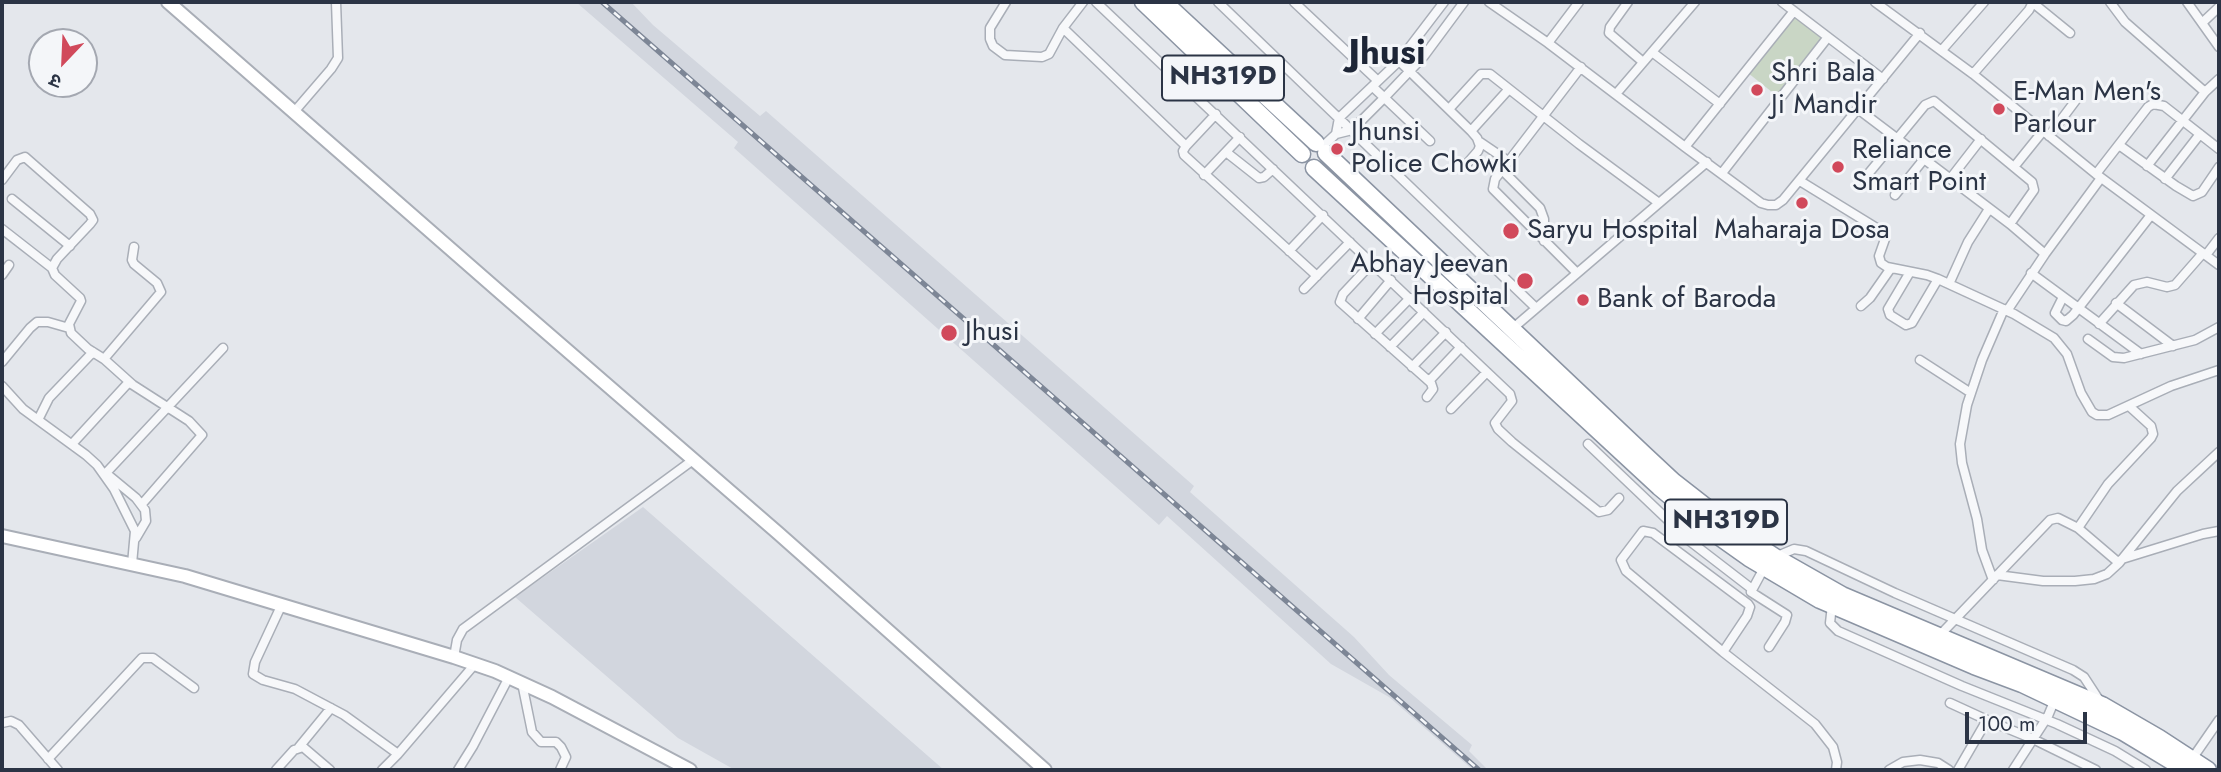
<!DOCTYPE html>
<meta charset="utf-8">
<style>
body{margin:0}
#map{position:relative;width:2221px;height:772px;overflow:hidden;background:#e4e7ec;font-family:Jost,"Noto Sans Devanagari",sans-serif}
canvas{display:block}
.frame{position:absolute;inset:0;border:4px solid #2b3445;pointer-events:none}
.north{position:absolute;left:28px;top:28px;width:70px;height:70px;box-sizing:border-box;background:#f4f6f9;border:2px solid #a4a8b1;border-radius:50%;rotate:203deg;font-size:19px;font-weight:700;line-height:28px;text-align:center;color:#2b3445}
.north::after{content:'';display:block;margin:auto;width:24px;height:32px;background:#d1495b;clip-path:polygon(50% 0,100% 100%,50% 72%,0 100%)}
.scale{position:absolute;left:1965px;top:712px;width:122px;height:32px;box-sizing:border-box;border:4px solid #2b3445;border-top:0;padding-left:9px;font-size:21px;line-height:24px;white-space:nowrap;color:#2b3445;-webkit-text-stroke:5px #f4f6f9;paint-order:stroke}
</style>
<div id="map">
<canvas width="2221" height="772"></canvas>
<div class="frame"></div>
<div class="north">उ</div>
<div class="scale">100 m</div>
</div>
<script>
const c = document.querySelector('canvas').getContext('2d');
c.lineJoin = 'round';
function fillPath(path, color) { c.fillStyle = color; c.fill(path, 'evenodd'); }
const shape = rows => new Path2D(rows.map(r => 'M' + r).join(''));
function stroke(path, color, width, dash) { c.strokeStyle = color; c.lineWidth = width; c.lineCap = dash ? 'butt' : 'round'; c.setLineDash(dash || []); c.stroke(path); }
function drawText(font, color, halo, rows, align = 'center') {
  c.font = font + ' Jost,sans-serif'; c.lineWidth = 6; c.setLineDash([]); c.textBaseline = 'middle'; c.strokeStyle = halo; c.fillStyle = color; for (const [text, x, y, turn = 0] of rows) {
    c.save(); c.translate(x, y); c.rotate((+turn || 0) * Math.PI / 180); c.textAlign = isNaN(turn) ? turn : align; if (halo) c.strokeText(text, 0, 0); c.fillText(text, 0, 0); c.restore();
  }
}
const built = shape([
 [576,2,631,2,653,25,760,116,766,111,1194,486,1190,492,1354,637,1389,675,1472,745,1469,751,1488,770,1473,770,1389,697,1331,664,1167,516,1159,525,734,148,738,142],
 [643,507,944,770,735,770,678,738,515,597]
]);
const green = shape([
 [1793,16,1823,39,1777,96,1748,73]
]);
const street = shape([
 [1006,2,990,28,990,39,993,46,1005,55,1042,57,1049,54,1063,28,1083,2],
 [1096,2,1510,394,1512,401,1495,423,1498,429,1512,442,1599,512,1608,510,1619,498],
 [1218,2,1536,308],
 [1294,2,1378,81],
 [1489,2,1548,43,1685,147,1761,203,1768,205,1776,205,1783,200,1920,33],
 [1628,2,1610,27,1609,33,1643,62],
 [1782,2,1883,79],
 [1875,2,1973,74,2096,174,2219,265],
 [2110,2,2125,22,2205,92],
 [2187,2,2219,47],
 [2033,3,2070,33],
 [2202,23,2219,7],
 [1063,28,1186,146],
 [1548,43,1579,2],
 [1942,50,1984,2],
 [1652,52,1720,104],
 [1399,61,1471,131,1509,89],
 [1973,74,2029,10,2033,2],
 [1373,87,1430,141],
 [1616,94,1695,2],
 [1449,109,1481,74,1490,74,1579,144,1659,203],
 [1858,109,2010,224,2045,254],
 [294,112,331,69,338,58,336,2],
 [1216,114,1186,146,1183,151,1184,155,1317,276],
 [1336,134,1339,118,1399,61,1444,2],
 [2049,136,2079,96],
 [1480,142,1508,161],
 [2119,145,2176,186,2193,196,2202,192,2219,167],
 [1323,146,1336,134,1352,130,1385,97,1424,56,1464,2],
 [1685,147,1794,11],
 [1226,152,1259,178,1264,177,1273,169],
 [2147,166,2205,92,2219,79],
 [1464,167,1478,151,1480,146,1477,138,1471,131],
 [2014,167,2043,131],
 [1502,170,1540,208,1544,219,1544,241],
 [1722,173,1828,37],
 [2096,174,2148,107,2153,104,2164,106,2219,149],
 [1204,175,1240,137],
 [1864,179,1925,105,1934,101,2032,182,2034,190,2010,224],
 [1950,179,1981,139],
 [2165,179,2200,134],
 [2,180,17,160,25,157,90,214,93,220,90,224,57,259,52,268,55,275,80,298,81,301,69,324,71,333,88,349,104,359,133,385,189,421,202,435,142,504],
 [1800,181,1883,232,1885,239,1879,256,1881,263,1887,267,1927,275,1938,279,2014,314,2054,338,2067,354,2081,393,2092,412,2097,415,2108,415,2171,386,2219,370],
 [1895,195,1924,159],
 [12,199,70,246],
 [2,229,52,268],
 [1289,251,1323,215],
 [2206,255,2219,238],
 [1372,263,1343,294,1340,302,1431,383,1433,389,1427,397],
 [1910,272,1888,309,1890,315,1906,325,1912,323,1938,279],
 [1577,273,1493,189,1495,179,1581,67],
 [2031,273,2141,354],
 [2,275,9,265],
 [1949,284,1968,242,1989,209],
 [1304,289,1350,242],
 [2063,297,2055,313,2062,320,2066,321,2073,315,2151,215],
 [2116,303,2173,346],
 [1861,306,1870,298,1891,268],
 [2007,311,2045,254,2101,178],
 [1358,319,1391,280],
 [2099,324,2134,285,2147,282,2167,287,2175,285,2203,253],
 [1512,329,1707,162],
 [1375,334,1410,298],
 [2088,339,2113,357,2124,358,2195,340,2219,327],
 [1390,347,1424,312],
 [104,359,161,292,157,283,134,264,132,260,134,247],
 [1920,360,1971,393],
 [2,362,30,328,37,322,48,322,69,328],
 [1412,367,1446,332],
 [1429,381,1461,347],
 [2,386,23,409,86,455,97,465,114,489,135,531,132,564],
 [1451,409,1487,372],
 [38,420,49,398,93,352],
 [72,444,129,382],
 [1588,444,1691,542,1752,589],
 [106,473,223,348],
 [107,474,136,498,145,510,146,521,136,538],
 [2078,528,2108,484,2151,438,2153,434,2151,426,2129,406],
 [1775,557,1794,549,1806,551,1895,593,2073,670,2084,677,2099,700],
 [2122,559,2203,534,2219,531],
 [1997,575,2043,581,2075,581,2094,579,2107,574,2119,563,2177,491,2219,452],
 [1993,580,1982,550,1977,519,1962,463,1960,444,1967,405,1982,360,2004,309],
 [1751,592,1787,615,1785,622,1769,647],
 [1751,592,1764,568],
 [282,604,255,662,253,674,263,680,295,689,344,715,398,754],
 [1832,605,1830,623,1838,631,1962,686,2057,724,2115,751,2146,770],
 [1939,636,2050,520,2058,518,2078,528,2119,563],
 [1723,652,1747,616,1750,607,1748,604,1653,533,1643,531,1621,560,1626,571,1723,652,1815,724,1833,747,1837,762,1836,770],
 [454,657,457,640,463,629,693,460],
 [522,683,532,732,541,742,556,742,561,747,566,757,560,770],
 [1950,703,1987,720],
 [2,723,11,721,19,725,58,770],
 [299,747,331,708],
 [48,759,142,658,153,658,194,688],
 [2192,759,2219,720],
 [276,770,294,750,303,747,330,770],
 [382,770,398,754,475,664],
 [458,770,473,746,509,677],
 [1889,770,1903,762,1920,760,1938,763,1949,770],
 [1958,770,1987,720,2033,739,2096,770],
 [2013,770,2048,716,2055,699]
]);
const secondary = shape([
 [168,2,502,294,778,533,1045,770],
 [2,536,185,576,454,657,495,671,552,697,690,770]
]);
const highway = shape([
 [1143,2,1302,154],
 [1164,2,1316,143],
 [1326,153,1644,454,1673,481,1746,538,1775,557,1842,595,2102,705,2159,738,2208,770],
 [1314,168,1659,487,1718,536,1749,558,1820,600,1974,666,2022,684,2123,732,2186,770]
]);
const rail = shape([
 [602,2,1479,770]
]);
const markers = [
 [1757,90,7,"#d1495b"],
 [1999,109,7,"#d1495b"],
 [1337,149,7,"#d1495b"],
 [1838,167,7,"#d1495b"],
 [1802,203,7,"#d1495b"],
 [1511,231,9,"#d1495b"],
 [1525,281,9,"#d1495b"],
 [1583,300,7,"#d1495b"],
 [949,333,9,"#d1495b"]
];
const shields = [
 [1223,78,122],
 [1726,522,122]
];
const shieldNames = [
 ["NH319D",1223,78],
 ["NH319D",1726,522]
];
const poiNames = [
 ["Shri Bala",1771,74],
 ["Ji Mandir",1771,106],
 ["E-Man Men's",2013,93],
 ["Parlour",2013,125],
 ["Jhunsi",1351,133],
 ["Police Chowki",1351,165],
 ["Reliance",1852,151],
 ["Smart Point",1852,183],
 ["Saryu Hospital",1527,231],
 ["Maharaja Dosa",1802,231,"center"],
 ["Abhay Jeevan",1509,265,"right"],
 ["Hospital",1509,297,"right"],
 ["Bank of Baroda",1597,300],
 ["Jhusi",965,333]
];
const districtNames = [
 ["Jhusi",1387,56]
];
fillPath(built, '#d2d6de');
fillPath(green, '#c9d6c5');
stroke(street, '#a9aeb7', 11);
stroke(secondary, '#a9aeb7', 16);
stroke(highway, '#8b94a3', 19);
stroke(street, '#f7f8fa', 8);
stroke(secondary, '#fff', 12);
stroke(highway, '#fff', 16);
stroke(rail, '#7d8696', 5);
stroke(rail, '#f4f6f9', 2.5, [8]);
for (const [x, y, r, color] of markers) { const dot = new Path2D(); dot.arc(x, y, r, 0, 2 * Math.PI); c.fillStyle = color; c.fill(dot); stroke(dot, '#f4f6f9', 2.5); }
for (const [x, y, w] of shields) { const box = new Path2D(); box.roundRect(x - w / 2, y - 22.5, w, 45, 5); c.fillStyle = '#f4f6f9'; c.fill(box); stroke(box, '#2b3445', 2); }
drawText('bold 26px', '#2b3445', null, shieldNames);
drawText('28px', '#2b3445', '#f4f6f9', poiNames, 'left');
drawText('bold 35px', '#1d2536', '#f4f6f9', districtNames);
</script>
